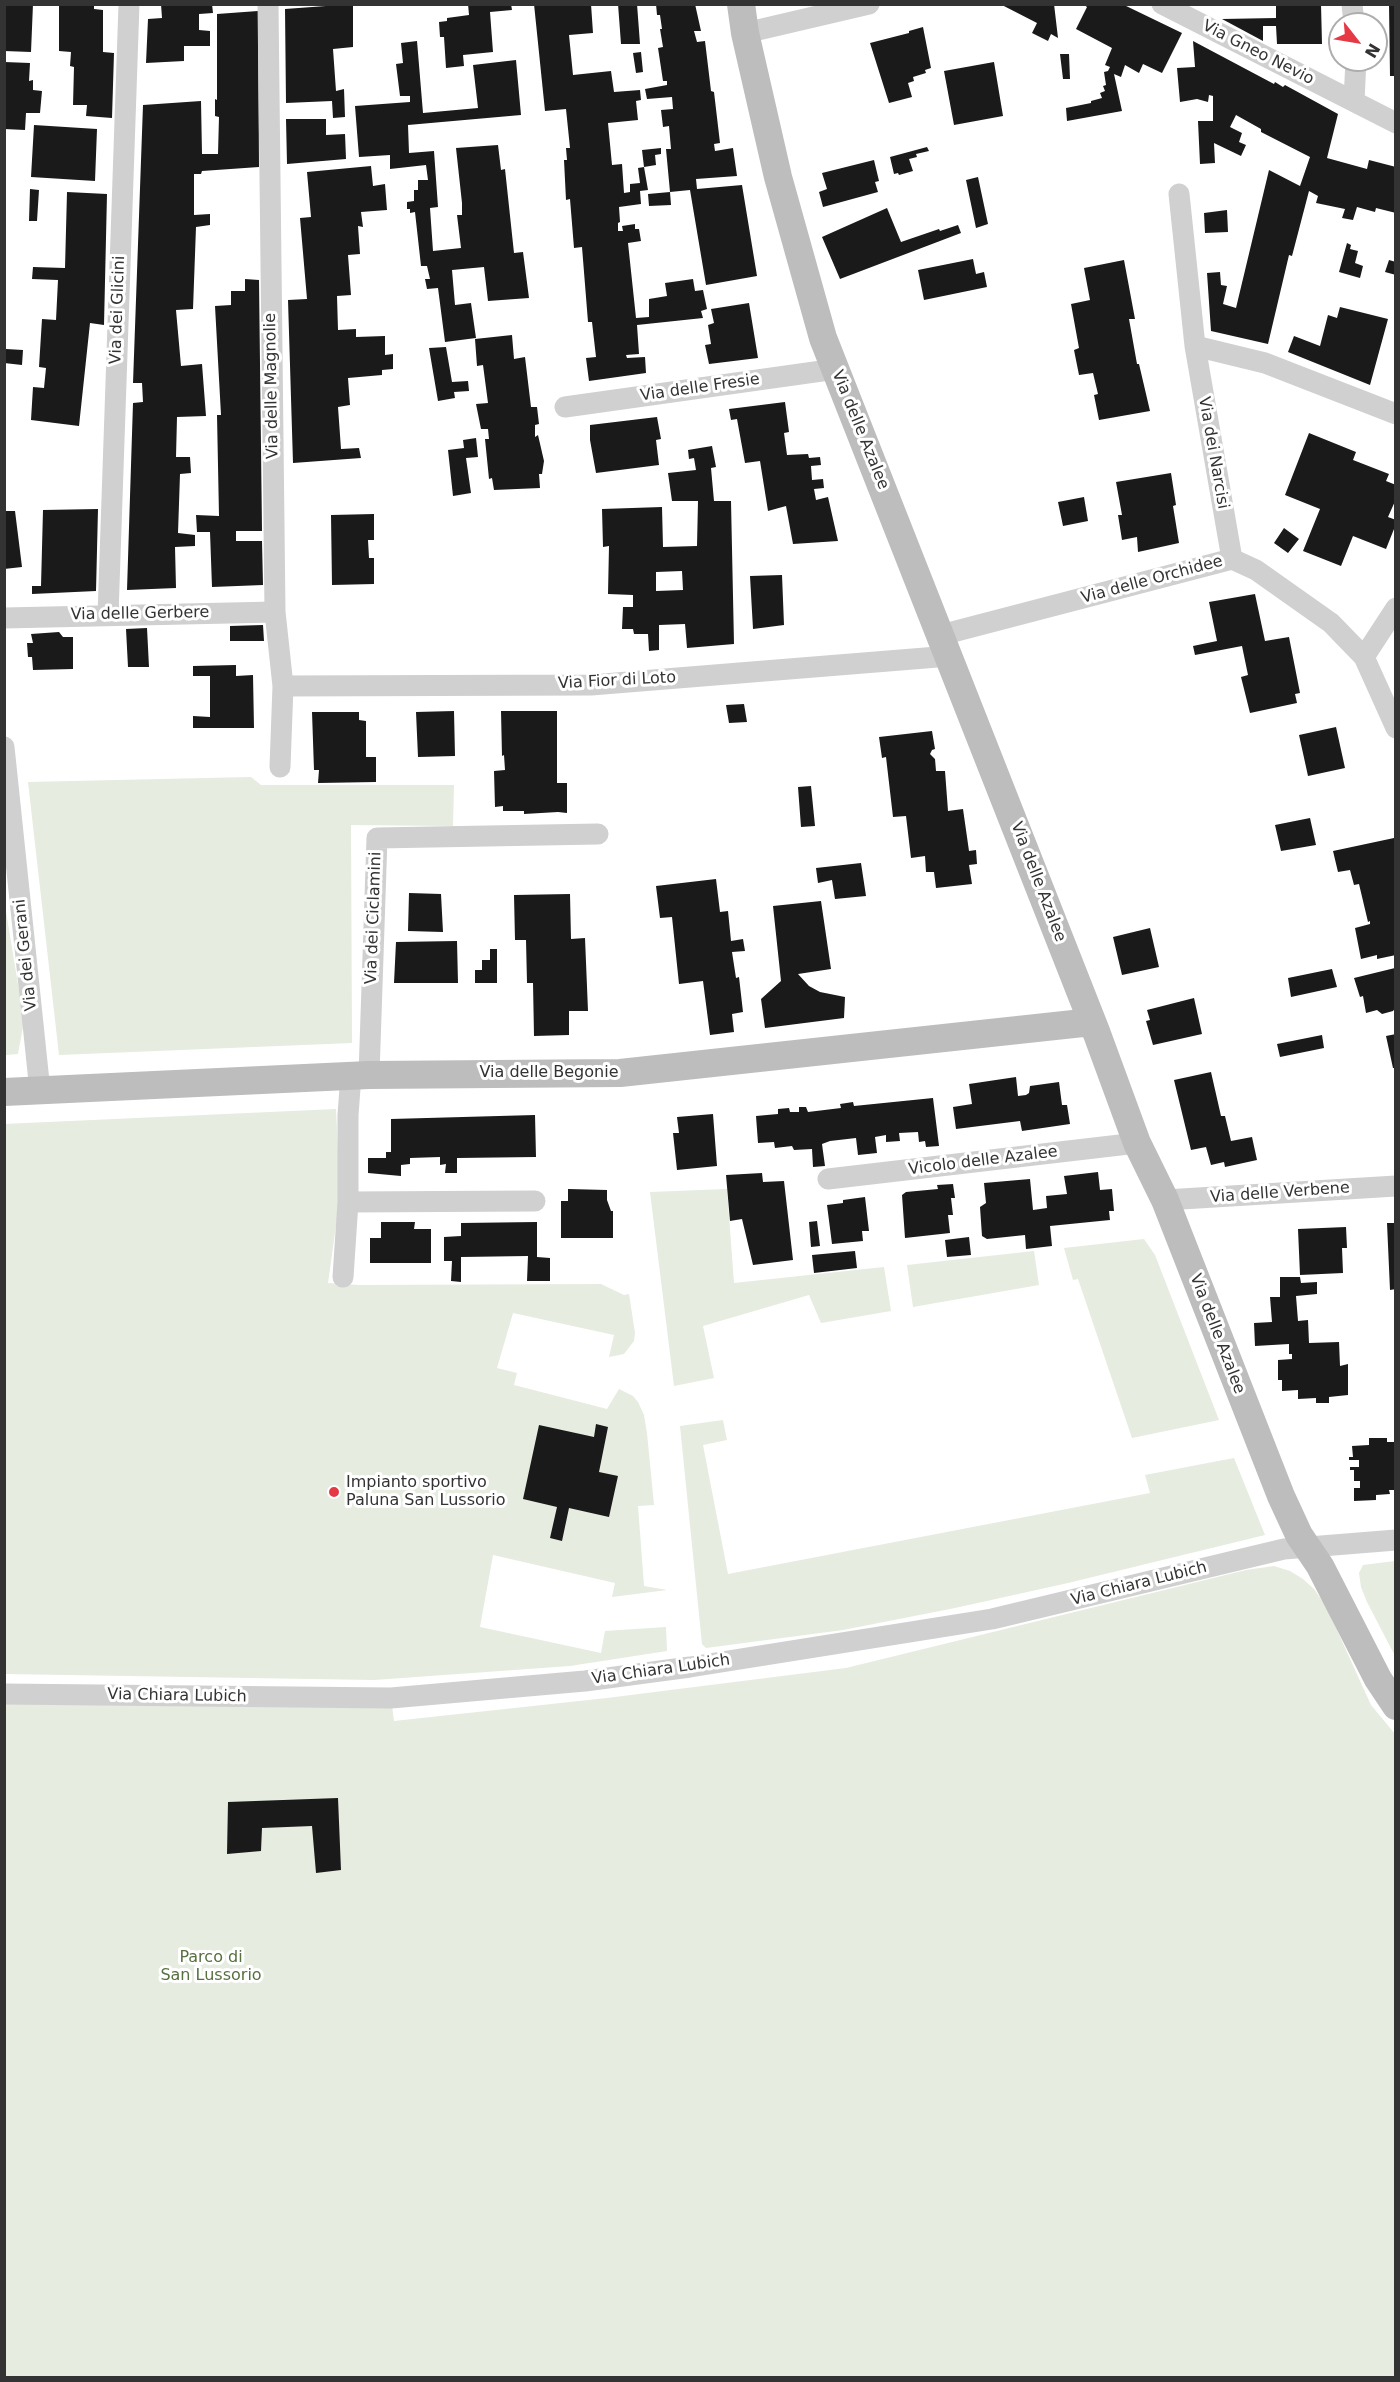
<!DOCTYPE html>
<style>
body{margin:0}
#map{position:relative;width:1400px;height:2382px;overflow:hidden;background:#fff;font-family:"DejaVu Sans",sans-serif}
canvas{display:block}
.frame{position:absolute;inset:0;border:6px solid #333;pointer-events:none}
.north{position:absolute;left:1328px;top:12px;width:60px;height:60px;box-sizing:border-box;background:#fff;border:2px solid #adadad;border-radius:50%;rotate:121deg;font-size:16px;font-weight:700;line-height:24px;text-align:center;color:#333}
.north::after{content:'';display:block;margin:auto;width:21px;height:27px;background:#e63946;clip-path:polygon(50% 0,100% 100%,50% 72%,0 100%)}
</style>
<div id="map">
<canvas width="1400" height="2382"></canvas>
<div class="frame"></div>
<div class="north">N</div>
</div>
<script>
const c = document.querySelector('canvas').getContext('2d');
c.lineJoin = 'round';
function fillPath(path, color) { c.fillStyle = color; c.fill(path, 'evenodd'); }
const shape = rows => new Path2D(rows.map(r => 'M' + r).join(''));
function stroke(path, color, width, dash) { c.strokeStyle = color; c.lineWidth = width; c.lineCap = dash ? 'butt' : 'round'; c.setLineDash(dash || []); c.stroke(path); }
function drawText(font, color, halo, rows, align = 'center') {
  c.font = font + ' "DejaVu Sans",sans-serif'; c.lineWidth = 6; c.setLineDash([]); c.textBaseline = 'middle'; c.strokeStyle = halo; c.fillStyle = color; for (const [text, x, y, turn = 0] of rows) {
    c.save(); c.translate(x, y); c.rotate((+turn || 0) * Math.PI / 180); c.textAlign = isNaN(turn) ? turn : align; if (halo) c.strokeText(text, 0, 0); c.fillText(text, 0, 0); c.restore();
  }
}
const green = shape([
 [251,777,261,785,454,785,453,826,351,825,352,1043,59,1055,28,782],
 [4,899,24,1021,18,1054,5,1055],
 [336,1109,340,1197,328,1283,359,1285,601,1284,624,1295,629,1294,635,1333,634,1341,624,1354,609,1357,614,1335,513,1313,497,1368,517,1373,514,1385,607,1409,619,1389,633,1396,638,1402,644,1415,647,1433,654,1505,638,1506,644,1586,667,1590,612,1597,615,1583,493,1555,480,1627,601,1653,605,1631,666,1627,667,1651,570,1666,374,1680,5,1674,4,1124],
 [727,1189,734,1283,884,1267,891,1311,821,1323,809,1295,703,1326,714,1378,674,1386,650,1192],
 [1144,1239,1155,1255,1219,1420,1132,1438,1078,1279,1073,1280,1064,1248],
 [1034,1251,1039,1285,913,1307,907,1265],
 [723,1420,727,1440,703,1445,728,1574,1150,1493,1145,1475,1234,1458,1265,1535,1068,1583,955,1608,843,1630,706,1648,702,1644,680,1426],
 [1395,1561,1396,1561,1395,1656,1367,1602,1361,1587,1359,1573,1363,1565],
 [1274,1566,1290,1571,1303,1579,1314,1589,1326,1606,1371,1705,1395,1734,1395,2377,5,2378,5,1694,391,1698,394,1721,607,1698,846,1668,1246,1570]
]);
const building = shape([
 [4,4,33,4,31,52,4,51],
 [59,4,94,4,94,9,103,10,103,52,114,53,112,118,86,116,87,105,73,105,74,67,70,66,71,52,59,51],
 [161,4,212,4,213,13,199,14,199,30,210,31,210,46,184,46,184,61,146,63,148,19,162,18],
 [353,4,353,47,333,49,336,91,344,89,345,117,333,118,332,101,286,103,285,9],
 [468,4,511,4,512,10,490,12,493,52,463,55,464,66,446,68,444,37,440,37,439,22,447,21,447,18,469,15],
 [534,4,591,4,593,33,569,35,573,75,611,71,614,92,640,90,641,100,636,101,638,120,608,123,612,165,622,164,624,193,630,192,630,184,640,183,638,168,644,167,648,190,640,191,641,204,619,207,620,222,618,223,618,231,623,231,622,226,635,224,635,229,639,229,641,241,628,243,636,318,649,317,649,299,667,296,665,283,693,279,695,291,703,290,707,309,701,311,703,318,637,325,639,354,626,355,627,358,645,357,646,373,589,381,586,358,596,357,592,322,588,322,582,247,574,248,570,199,566,200,564,160,567,160,566,148,570,148,566,109,545,111],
 [618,4,637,4,640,44,621,44],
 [656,4,695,4,701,31,694,31,697,42,705,41,711,91,714,92,720,143,714,144,715,151,733,148,737,176,696,179,697,189,742,185,757,276,706,285,690,190,670,192,666,149,671,149,669,126,663,127,661,110,673,109,672,97,647,99,645,89,667,85,667,81,663,81,658,48,663,47,660,29,662,29,660,15,657,15],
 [1000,4,1054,4,1058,38,1051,34,1048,41,1032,33,1037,23],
 [1083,4,1122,4,1182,33,1162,73,1143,64,1139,73,1125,65,1121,77,1114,74,1122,111,1067,121,1066,108,1091,103,1091,101,1102,98,1100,93,1105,91,1103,86,1106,85,1104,72,1108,71,1110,67,1105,65,1112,48,1076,29,1087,7],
 [1276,4,1321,4,1322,44,1277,44,1276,26,1263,26,1263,41,1222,19,1276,18],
 [1389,4,1396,4,1396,76,1390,76],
 [258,11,259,167,202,171,201,174,194,174,194,215,210,214,210,225,196,227,193,309,176,310,181,366,202,364,206,416,177,417,176,457,190,457,191,473,180,474,178,533,195,535,195,546,175,547,176,588,127,590,133,403,143,402,142,383,133,383,143,105,201,101,202,154,218,154,219,117,215,116,215,99,217,100,217,14],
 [923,27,931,68,925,70,926,73,913,77,914,81,908,83,912,97,889,103,870,43,909,33,909,31],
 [417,41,423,113,478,108,473,65,516,60,521,115,408,125,409,153,434,151,438,207,430,208,433,251,461,248,457,215,462,215,462,203,456,148,498,145,501,170,505,169,514,253,523,252,529,298,488,301,484,267,452,270,455,305,471,303,476,338,445,342,438,288,427,289,425,279,430,279,427,266,421,266,415,212,410,213,410,209,407,209,407,202,414,201,414,190,418,190,418,180,428,180,426,165,390,169,390,155,359,157,355,106,410,102,410,96,400,96,396,64,403,63,401,43],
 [1193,41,1274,84,1275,82,1283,87,1285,85,1338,114,1327,158,1367,169,1369,160,1396,167,1396,213,1376,208,1375,212,1357,207,1353,220,1342,218,1345,209,1316,203,1318,196,1309,191,1292,256,1289,255,1268,344,1211,331,1207,273,1220,272,1221,285,1227,286,1223,304,1236,308,1269,170,1300,186,1310,157,1261,132,1261,129,1236,115,1230,127,1242,133,1239,142,1246,145,1241,156,1214,143,1215,163,1200,164,1198,121,1213,121,1213,96,1209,95,1208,102,1197,99,1180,102,1177,68,1195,67],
 [641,52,643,72,636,73,633,53],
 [1060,54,1069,54,1070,79,1063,79],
 [4,62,30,63,29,81,33,80,33,90,42,91,40,113,26,113,25,130,4,129],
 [994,62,1003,116,954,125,944,71],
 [286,119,326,119,326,135,345,134,346,159,287,164],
 [34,125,97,129,95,181,31,177],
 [927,147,929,151,916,154,917,157,909,159,913,171,899,175,898,173,894,174,890,157],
 [661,148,661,154,655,155,656,165,644,167,642,150],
 [874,160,879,181,875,182,878,192,823,207,819,192,827,189,822,173],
 [371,166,373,186,385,184,387,210,361,212,363,227,358,226,360,254,348,255,351,295,337,296,338,330,356,329,356,337,385,336,385,355,393,354,393,369,382,370,382,375,348,378,350,405,338,407,341,449,359,448,361,458,293,463,288,300,307,299,300,218,311,217,307,172],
 [978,177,988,224,976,228,966,180],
 [30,189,39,190,37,221,29,221],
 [67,192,107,194,104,325,90,323,79,426,31,420,33,387,44,388,46,368,39,367,42,319,56,320,58,280,32,279,33,267,65,268],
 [670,192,671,205,649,206,648,194],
 [887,208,901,242,939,229,940,231,958,225,961,233,840,279,822,237],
 [1227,210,1228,232,1205,233,1204,213],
 [1347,243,1351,245,1350,249,1358,251,1355,263,1363,266,1360,278,1339,272],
 [973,259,976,274,984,272,987,287,924,300,918,270],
 [1124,260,1135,319,1129,319,1137,364,1139,364,1150,411,1099,420,1094,395,1098,394,1093,373,1079,375,1074,350,1079,348,1071,304,1090,300,1084,268],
 [1389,260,1396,262,1396,275,1385,272],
 [245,279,259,280,262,531,236,531,236,541,262,541,263,585,212,587,210,532,197,532,196,515,219,516,217,415,221,415,215,306,231,305,231,291,245,291],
 [749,303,758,358,709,364,705,345,711,344,708,325,714,323,711,309],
 [1340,307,1388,319,1370,385,1288,352,1294,336,1320,346,1328,315,1337,318],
 [512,335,514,359,525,357,531,407,537,407,539,424,535,425,535,437,538,435,544,461,542,474,539,474,540,488,494,490,492,478,489,479,485,439,489,439,488,429,481,429,476,404,488,403,483,365,477,366,475,339],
 [446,347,452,382,468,381,469,391,454,392,455,398,438,401,429,348],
 [6,349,23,350,22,365,4,363],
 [785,402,789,432,784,433,787,455,808,454,809,458,820,457,821,465,811,466,812,480,823,479,824,488,814,489,816,500,828,497,838,541,793,544,786,506,768,511,760,461,745,463,737,419,731,420,729,409],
 [657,417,661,439,656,440,659,465,596,473,590,440,590,425],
 [1309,433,1356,452,1353,460,1389,474,1386,481,1396,485,1396,499,1388,517,1396,520,1396,524,1386,549,1353,536,1341,566,1303,551,1320,509,1285,495],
 [476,438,478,457,466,458,471,493,453,496,448,450,464,448,463,440],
 [712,446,716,467,711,468,714,501,731,501,734,644,687,648,685,624,659,625,659,650,649,651,648,634,634,634,633,629,622,629,623,607,633,607,633,595,608,594,609,546,603,547,602,509,662,507,663,547,697,546,698,501,672,501,668,473,696,470,694,458,689,459,688,450],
 [682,571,683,590,656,591,656,572],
 [1171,473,1176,505,1173,506,1179,543,1138,552,1137,537,1122,540,1118,515,1122,515,1116,482],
 [1084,497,1088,521,1063,526,1058,502],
 [98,509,96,591,32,594,32,586,41,586,43,510],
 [4,511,15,511,22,567,4,569],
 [374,514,374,540,368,540,369,558,374,558,374,584,332,585,331,515],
 [1284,528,1299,539,1288,553,1274,543],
 [782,575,784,625,753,629,750,576],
 [1255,594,1265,641,1289,637,1300,693,1295,694,1297,703,1250,713,1241,677,1248,675,1242,646,1195,655,1193,646,1217,641,1209,602],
 [263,625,264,641,230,641,230,626],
 [147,628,149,667,128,667,126,629],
 [59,632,63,637,73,637,73,669,33,670,32,657,28,657,27,643,33,643,31,634],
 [236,665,236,676,253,675,254,728,193,728,193,716,210,717,210,676,193,676,193,666],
 [744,704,747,722,729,723,726,705],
 [454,711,455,756,418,757,416,712],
 [501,711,557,711,557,783,567,783,567,813,558,812,524,814,524,811,503,811,503,806,495,807,494,771,505,770,504,755,502,756],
 [312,712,359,712,359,720,366,721,366,757,376,757,376,782,318,783,319,770,314,770],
 [1336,727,1345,768,1308,776,1299,735],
 [932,731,935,749,932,750,930,754,935,759,936,771,945,771,948,811,963,809,969,851,976,850,977,864,969,865,972,884,936,888,934,872,926,872,925,856,911,858,906,816,893,817,886,757,882,758,879,737],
 [811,786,815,826,801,827,798,787],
 [1310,818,1316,845,1281,851,1275,825],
 [1394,838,1396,955,1377,959,1377,955,1361,959,1355,928,1370,924,1370,921,1368,922,1359,884,1354,885,1350,870,1338,872,1333,851],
 [861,863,866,896,835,899,832,880,818,883,816,868],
 [716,879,720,912,728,911,731,941,743,939,745,951,732,952,736,978,739,977,743,1012,732,1014,734,1032,710,1035,703,981,679,984,672,917,660,918,656,886],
 [409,893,441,894,443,932,408,931],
 [570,894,571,939,585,938,588,1011,569,1011,569,1035,534,1036,533,983,527,983,526,940,515,940,514,895],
 [821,901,831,969,798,974,809,986,820,992,845,997,844,1018,765,1028,761,999,781,981,773,906],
 [1150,928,1159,967,1122,975,1113,937],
 [457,941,458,983,394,983,396,942],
 [490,949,497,949,497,983,475,983,475,970,482,970,482,960,490,960],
 [1395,968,1396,1007,1393,1011,1382,1014,1377,1010,1366,1013,1363,996,1360,997,1354,978],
 [1332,969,1337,987,1291,997,1288,978],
 [1194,998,1202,1034,1153,1045,1146,1021,1150,1020,1147,1010],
 [1396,1034,1396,1068,1393,1068,1386,1036],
 [1322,1035,1324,1048,1280,1057,1277,1044],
 [1211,1072,1221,1116,1225,1116,1231,1141,1252,1137,1257,1160,1225,1167,1224,1162,1211,1165,1206,1147,1191,1150,1174,1080],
 [1016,1077,1018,1096,1026,1095,1029,1093,1030,1086,1059,1082,1062,1105,1067,1105,1070,1124,1022,1131,1020,1121,956,1129,953,1107,972,1104,969,1084],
 [933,1098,939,1146,926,1147,925,1141,919,1142,918,1132,899,1133,900,1141,886,1142,886,1135,875,1137,877,1153,858,1155,856,1138,830,1141,822,1144,825,1166,813,1167,812,1149,794,1150,792,1146,775,1148,774,1142,758,1143,756,1116,778,1114,778,1109,789,1108,790,1112,799,1112,799,1107,806,1107,808,1112,841,1108,840,1104,853,1102,854,1106],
 [713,1114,717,1166,677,1170,673,1133,679,1133,677,1117],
 [535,1115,536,1157,457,1158,457,1173,445,1173,446,1164,440,1165,440,1157,410,1158,410,1164,401,1165,401,1176,368,1173,368,1158,386,1158,386,1152,391,1152,391,1119],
 [1098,1172,1100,1190,1112,1189,1114,1211,1109,1211,1110,1220,1050,1226,1052,1246,1026,1249,1025,1235,987,1239,982,1236,980,1207,986,1203,984,1183,1030,1179,1033,1210,1047,1208,1046,1196,1067,1194,1064,1176],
 [762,1173,763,1182,784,1181,793,1260,753,1265,742,1219,730,1221,726,1175],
 [953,1184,955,1198,951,1198,953,1215,948,1215,950,1233,905,1238,902,1195,906,1192,938,1189,937,1185],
 [568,1189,607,1190,607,1200,611,1211,613,1211,613,1238,561,1238,561,1201,568,1201],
 [865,1197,869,1231,862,1231,863,1241,832,1244,827,1205,843,1203,843,1200],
 [817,1221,820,1246,811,1247,809,1222],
 [381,1222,415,1222,414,1229,431,1229,431,1263,370,1263,370,1238,381,1238],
 [537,1222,537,1257,550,1258,550,1281,527,1281,528,1256,461,1257,461,1282,451,1281,452,1261,444,1261,444,1237,461,1236,461,1223],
 [1387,1223,1396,1223,1396,1289,1390,1290],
 [1346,1227,1347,1248,1342,1248,1343,1273,1300,1275,1298,1229],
 [969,1237,971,1255,947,1257,945,1240],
 [855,1251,857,1268,814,1273,812,1255],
 [1280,1277,1300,1277,1301,1283,1317,1282,1317,1294,1296,1296,1298,1321,1308,1320,1309,1343,1339,1342,1340,1366,1348,1364,1348,1395,1329,1397,1329,1403,1316,1403,1316,1398,1298,1399,1298,1390,1282,1391,1282,1380,1278,1380,1278,1360,1292,1359,1292,1354,1289,1354,1289,1344,1255,1346,1254,1323,1272,1322,1270,1297,1280,1297],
 [596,1424,608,1427,599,1472,618,1476,609,1517,569,1508,562,1541,550,1538,557,1507,523,1499,539,1425,594,1437],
 [1369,1438,1387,1438,1387,1442,1396,1442,1396,1490,1389,1490,1390,1494,1376,1495,1376,1500,1354,1501,1354,1488,1360,1488,1360,1481,1354,1481,1354,1470,1350,1470,1350,1467,1359,1467,1359,1460,1349,1460,1349,1457,1353,1457,1352,1446,1369,1445],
 [338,1798,341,1870,316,1873,312,1826,262,1828,261,1851,227,1854,228,1802]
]);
const street = shape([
 [268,4,275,612,283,686,280,767],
 [1162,4,1396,123],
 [1352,4,1354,24],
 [745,33,869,4],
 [1354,101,1356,60],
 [1179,194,1195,346,1232,559],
 [1195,346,1265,363,1396,414],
 [565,407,836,369],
 [108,615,129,4],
 [4,618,275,612],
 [941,635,1232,559,1256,570,1331,623,1364,657,1396,728],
 [1364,657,1396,608],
 [283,686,591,685,950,656],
 [4,747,40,1091],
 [369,1075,377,838,598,834],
 [828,1179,1137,1143],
 [1165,1200,1396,1186],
 [348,1202,535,1201],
 [343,1277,348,1202,348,1115,351,1075],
 [4,1694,391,1698,585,1681,690,1667,992,1619,1284,1549,1396,1540]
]);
const secondary = shape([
 [741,4,745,33,778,177,823,338,1097,1034,1137,1143,1165,1200,1281,1496,1299,1535,1320,1566,1378,1679,1396,1706],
 [4,1092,369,1075,620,1073,1092,1022]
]);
const markers = [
 [334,1492,6,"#e63946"]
];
const streetNames = [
 ["Via Gneo Nevio",1258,53,27],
 ["Via dei Glicini",118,310,-88],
 ["Via delle Magnolie",272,386,-91],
 ["Via delle Fresie",700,388,-8],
 ["Via delle Azalee",860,430,68],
 ["Via dei Narcisi",1213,453,80],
 ["Via delle Orchidee",1152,580,-15],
 ["Via delle Gerbere",140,614,-1],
 ["Via Fior di Loto",617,681,-3],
 ["Via delle Azalee",1038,882,69],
 ["Via dei Ciclamini",374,918,-88],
 ["Via dei Gerani",26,955,-96],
 ["Via delle Begonie",549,1073],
 ["Vicolo delle Azalee",983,1161,-7],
 ["Via delle Verbene",1280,1193,-4],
 ["Via delle Azalee",1217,1334,69],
 ["Via Chiara Lubich",1139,1584,-14],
 ["Via Chiara Lubich",661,1670,-8],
 ["Via Chiara Lubich",177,1696,1]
];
const poiNames = [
 ["Impianto sportivo",346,1483],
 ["Paluna San Lussorio",346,1501]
];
const parkNames = [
 ["Parco di",211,1958],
 ["San Lussorio",211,1976]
];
fillPath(green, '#e6ecdf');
fillPath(building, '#1a1a1a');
stroke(street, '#d0d0d0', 21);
stroke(secondary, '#bdbdbd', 28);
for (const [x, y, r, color] of markers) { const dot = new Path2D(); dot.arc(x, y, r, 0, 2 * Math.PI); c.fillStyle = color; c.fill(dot); stroke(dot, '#fff', 2); }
drawText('16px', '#333', '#fff', streetNames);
drawText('16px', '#333', '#fff', poiNames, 'left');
drawText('16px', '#56703f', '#fff', parkNames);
</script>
